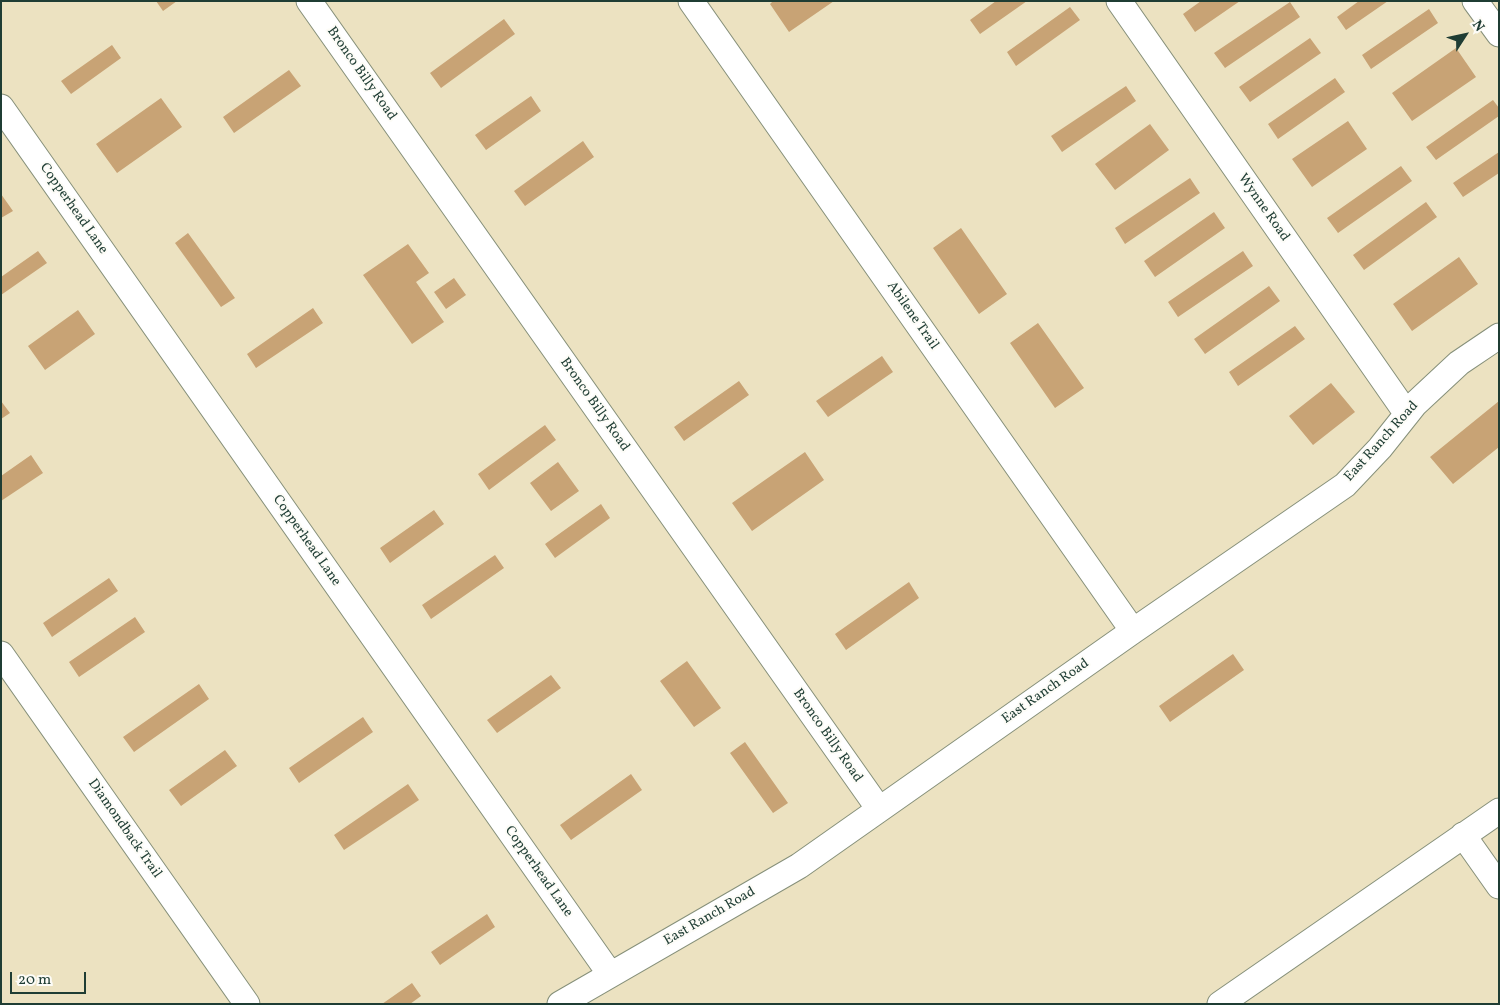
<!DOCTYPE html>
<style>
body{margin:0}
#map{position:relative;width:1500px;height:1005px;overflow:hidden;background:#ece2c1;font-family:Vollkorn,serif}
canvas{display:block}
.frame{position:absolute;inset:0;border:2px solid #1f3d34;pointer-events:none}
.north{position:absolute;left:1440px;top:10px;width:50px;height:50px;-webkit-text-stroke:4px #fdfcf7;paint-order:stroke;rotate:55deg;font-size:14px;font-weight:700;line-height:20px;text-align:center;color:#1f3d34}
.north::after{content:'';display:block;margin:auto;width:18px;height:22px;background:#1f3d34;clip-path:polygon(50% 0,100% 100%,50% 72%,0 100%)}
.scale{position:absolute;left:10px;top:972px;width:76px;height:22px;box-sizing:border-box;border:2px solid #1f3d34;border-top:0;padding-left:6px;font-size:15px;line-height:18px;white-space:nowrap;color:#1f3d34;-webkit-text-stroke:4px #fdfcf7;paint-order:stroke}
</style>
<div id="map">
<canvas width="1500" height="1005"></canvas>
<div class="frame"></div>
<div class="north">N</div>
<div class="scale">20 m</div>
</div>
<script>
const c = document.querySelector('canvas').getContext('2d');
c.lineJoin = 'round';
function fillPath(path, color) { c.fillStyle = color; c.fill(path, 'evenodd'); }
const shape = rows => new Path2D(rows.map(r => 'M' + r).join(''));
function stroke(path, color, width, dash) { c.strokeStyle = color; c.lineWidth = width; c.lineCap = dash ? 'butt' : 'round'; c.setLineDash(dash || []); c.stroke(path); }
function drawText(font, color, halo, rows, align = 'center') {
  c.font = font + ' Vollkorn,serif'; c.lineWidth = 4; c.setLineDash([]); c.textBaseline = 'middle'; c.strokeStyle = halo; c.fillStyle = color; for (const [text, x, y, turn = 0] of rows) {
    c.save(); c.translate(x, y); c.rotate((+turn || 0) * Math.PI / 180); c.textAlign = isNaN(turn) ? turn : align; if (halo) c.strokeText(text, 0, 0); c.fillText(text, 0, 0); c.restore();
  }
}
const building = shape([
 [156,1,177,1,163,11],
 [773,1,834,1,789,32,770,4],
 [996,1,1027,1,980,34,970,20],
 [1201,1,1240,1,1195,32,1183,14],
 [1359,1,1388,1,1346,30,1337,17],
 [1290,2,1300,17,1225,68,1214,53],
 [1070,7,1080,20,1016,66,1007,52],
 [1429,9,1438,23,1371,69,1362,55],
 [504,19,515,34,441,88,430,73],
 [1310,38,1321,53,1250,102,1239,87],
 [112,45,121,58,71,94,61,81],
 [1456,48,1476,77,1412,121,1392,93],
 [289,70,301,86,234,133,223,117],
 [1335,78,1345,92,1278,139,1268,124],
 [1126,86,1136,101,1062,152,1051,136],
 [531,96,541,111,486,150,475,135],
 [161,98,182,127,117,173,96,144],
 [1493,100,1499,108,1499,116,1436,160,1426,147],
 [1348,121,1367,149,1312,187,1292,159],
 [1150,124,1169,150,1115,190,1095,164],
 [583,141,594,157,525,206,514,191],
 [1499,152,1499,173,1463,197,1453,183],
 [1401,166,1412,181,1338,233,1327,218],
 [1190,178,1200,193,1125,244,1115,228],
 [1,194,13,211,1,218],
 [1426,202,1437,217,1364,270,1353,255],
 [1214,212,1225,228,1155,277,1144,261],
 [961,228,1007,294,979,314,933,248],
 [188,233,235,298,221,307,175,243],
 [408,244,429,273,416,282,444,322,412,344,363,275],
 [38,251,47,263,1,295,1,277],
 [1243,251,1253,266,1178,317,1168,302],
 [1459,257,1478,284,1412,331,1393,304],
 [454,278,466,295,446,309,434,292],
 [1269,286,1280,301,1205,354,1194,339],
 [313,308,323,323,256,368,247,354],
 [78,310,95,334,45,370,28,346],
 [1038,323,1084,388,1055,408,1010,343],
 [1295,326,1305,339,1238,386,1229,372],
 [882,356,893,372,828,417,816,401],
 [739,381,749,395,684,441,674,427],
 [1331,383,1355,412,1313,445,1289,416],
 [1,401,10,413,1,419],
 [1499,401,1499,447,1453,484,1430,457],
 [545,425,556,440,489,490,478,474],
 [805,452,824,480,752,531,732,503],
 [31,455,43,473,1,501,1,476],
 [558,462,579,491,551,511,530,483],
 [601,504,610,518,555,558,545,544],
 [434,510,444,524,390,563,380,548],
 [495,555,504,568,431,619,422,605],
 [109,578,118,591,52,637,43,623],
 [909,582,919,598,846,650,835,634],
 [135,617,145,632,79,677,69,662],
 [1233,654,1244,670,1170,722,1159,706],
 [687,661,721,708,694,727,660,681],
 [551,675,561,688,497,733,487,720],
 [199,684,209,699,134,752,123,737],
 [363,717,373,732,299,783,289,768],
 [745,742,788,803,773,813,730,753],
 [225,750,237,766,181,806,169,790],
 [631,774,642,790,571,840,560,825],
 [408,784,419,800,344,850,334,835],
 [487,914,495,927,440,965,431,952],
 [412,983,421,996,410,1004,382,1004]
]);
const minor = shape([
 [309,1,879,809],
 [691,1,1133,631],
 [1119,1,1407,414],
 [1475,1,1499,34],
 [1,107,610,974],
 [1,654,247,1004],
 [1463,835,1499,886],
 [560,1004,799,866,1133,631,1345,485,1380,448,1415,404,1459,363,1499,336],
 [1220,1004,1499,811]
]);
const streetNames = [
 ["Bronco Billy Road",361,74,55],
 ["Wynne Road",1263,208,55],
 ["Copperhead Lane",73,209,55],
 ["Abilene Trail",912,316,55],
 ["Bronco Billy Road",594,405,55],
 ["East Ranch Road",1382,442,-48],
 ["Copperhead Lane",306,541,55],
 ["East Ranch Road",1046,692,-35],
 ["Bronco Billy Road",827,736,55],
 ["Diamondback Trail",124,829,55],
 ["Copperhead Lane",538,872,55],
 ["East Ranch Road",710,917,-30]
];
fillPath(building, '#c8a375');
stroke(minor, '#86907a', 27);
stroke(minor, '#fff', 25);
drawText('14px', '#1f3d34', '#fdfcf7', streetNames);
</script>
